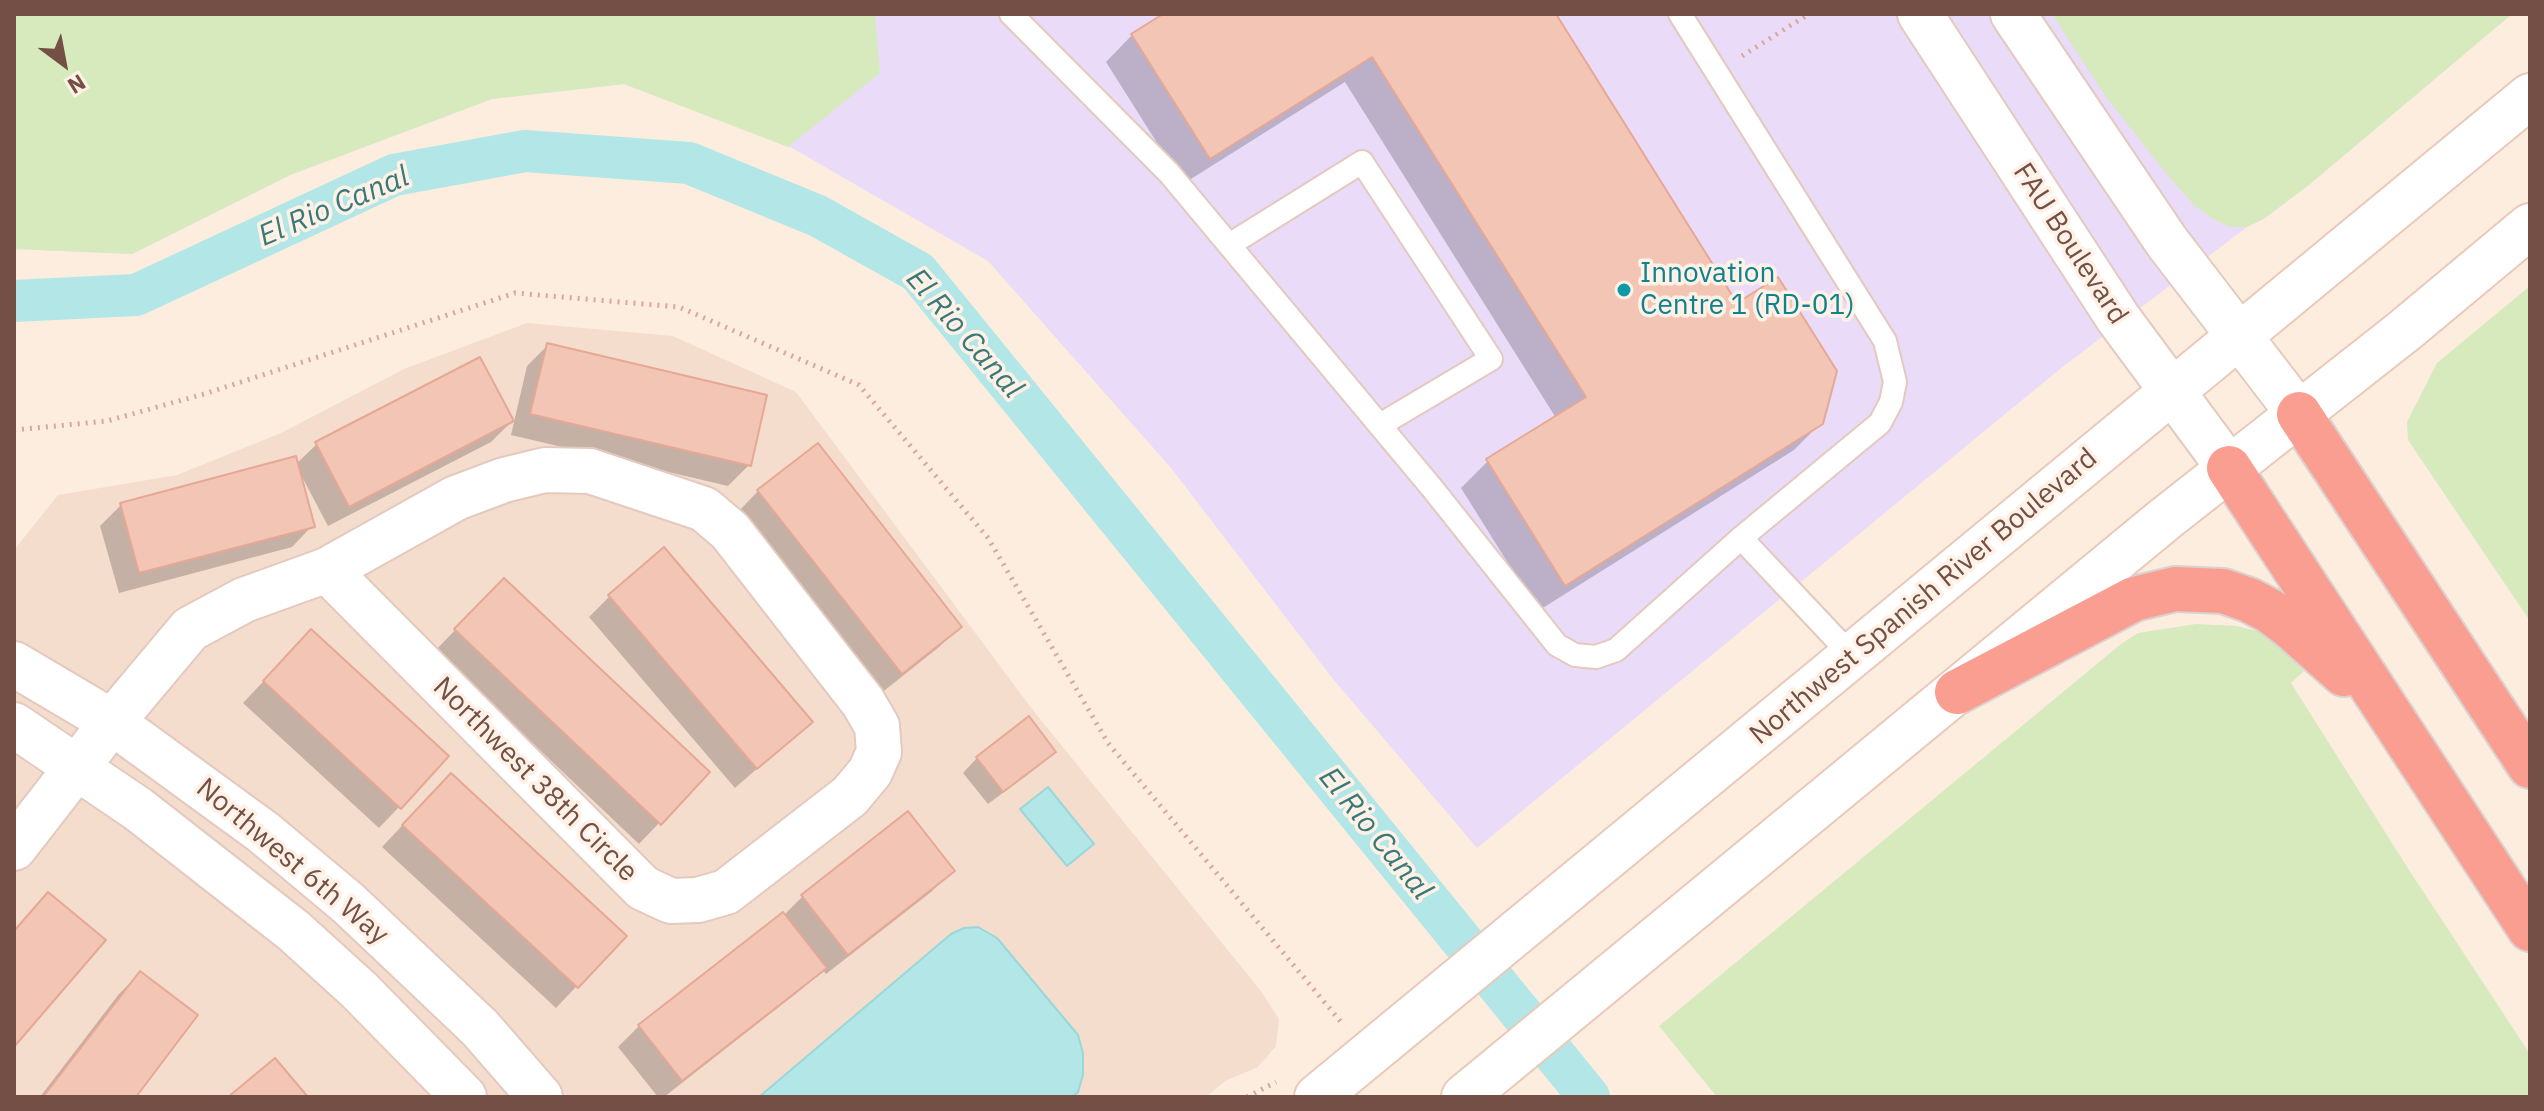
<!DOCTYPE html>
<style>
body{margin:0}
#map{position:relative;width:2544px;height:1111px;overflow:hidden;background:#fdedde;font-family:"IBM Plex Sans",sans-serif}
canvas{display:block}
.frame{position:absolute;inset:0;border:16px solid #734f46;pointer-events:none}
.north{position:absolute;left:24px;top:24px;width:80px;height:80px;-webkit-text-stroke:6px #fff1e5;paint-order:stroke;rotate:148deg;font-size:22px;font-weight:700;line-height:32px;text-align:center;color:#734f46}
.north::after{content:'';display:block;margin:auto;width:28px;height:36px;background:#734f46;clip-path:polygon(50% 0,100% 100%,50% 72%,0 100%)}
</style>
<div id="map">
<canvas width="2544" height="1111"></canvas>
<div class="frame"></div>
<div class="north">N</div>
</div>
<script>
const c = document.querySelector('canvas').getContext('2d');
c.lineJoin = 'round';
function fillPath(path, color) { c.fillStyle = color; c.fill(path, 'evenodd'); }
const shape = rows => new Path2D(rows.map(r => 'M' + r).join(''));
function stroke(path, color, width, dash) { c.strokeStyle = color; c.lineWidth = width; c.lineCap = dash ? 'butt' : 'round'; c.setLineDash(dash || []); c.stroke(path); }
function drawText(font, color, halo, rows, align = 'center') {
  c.font = font + ' "IBM Plex Sans",sans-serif'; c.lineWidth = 7; c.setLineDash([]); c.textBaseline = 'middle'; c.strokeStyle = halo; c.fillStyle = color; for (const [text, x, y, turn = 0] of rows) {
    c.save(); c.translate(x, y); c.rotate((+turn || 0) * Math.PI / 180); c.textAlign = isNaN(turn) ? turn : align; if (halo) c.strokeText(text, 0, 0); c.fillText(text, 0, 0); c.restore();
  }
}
const residential = shape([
 [527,323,673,336,796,392,1032,709,1261,991,1279,1019,1276,1046,1258,1067,1225,1081,1206,1097,14,1097,14,550,58,495,177,475,281,433,404,369]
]);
const education = shape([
 [14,14,2512,14,2310,184,2265,218,2247,227,2060,369,1477,848,1333,679,1171,468,988,261,785,144,624,84,492,99,290,175,132,254,14,249]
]);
const green = shape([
 [14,14,875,14,880,73,788,147,624,84,492,99,290,175,132,254,14,249],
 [2052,14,2512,14,2310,184,2265,218,2247,227,2230,227,2215,220,2195,206,2170,178,2106,97],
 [2530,286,2530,621,2408,440,2407,422,2437,363],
 [2196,624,2236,626,2261,632,2279,644,2304,671,2291,683,2409,870,2530,1054,2530,1097,1717,1097,1659,1026,2121,644,2138,633]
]);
const water = shape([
 [1048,787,1094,844,1067,866,1020,809,1048,787],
 [978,927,997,938,1078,1035,1083,1053,1083,1075,1078,1092,1072,1097,759,1097,951,934,964,928,978,927]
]);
const shadow = shape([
 [1167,14,1553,14,1736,306,1821,423,1794,450,1538,611,1461,488,1488,461,1556,418,1345,82,1183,184,1106,62,1132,35],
 [548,345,749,465,728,486,511,435,527,366],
 [512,421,491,442,328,526,300,473,312,526,292,547,119,593,100,526,121,505,296,464,317,444],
 [758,491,959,627,939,647,880,694,738,512],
 [610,596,810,722,735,788,589,617],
 [483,601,659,823,639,844,435,651],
 [291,652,399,807,379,828,243,703],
 [1053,751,1039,766,988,804,963,773,977,758],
 [430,796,624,936,556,1008,382,847],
 [907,814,952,871,931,892,826,974,822,969,803,988,664,1097,658,1097,618,1047,639,1026,784,915,802,897],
 [140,973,133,1097,40,1097,119,994]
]);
const canal = shape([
 [14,301,136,295,394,175,525,151,689,163,818,216,918,272,1589,1097]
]);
const building = shape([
 [1163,14,1556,14,1737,303,1778,277,1837,371,1823,424,1565,586,1486,459,1586,397,1372,57,1210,159,1131,34,1163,14],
 [547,343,767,395,751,466,530,414,547,343],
 [480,357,514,421,349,507,315,442,480,357],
 [818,443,962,627,902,674,757,490,818,443],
 [296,456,315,527,139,573,120,503,296,456],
 [664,547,813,722,757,769,608,595,664,547],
 [504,578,710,772,661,825,454,629,504,578],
 [311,629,449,756,401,809,263,681,311,629],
 [1029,716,1056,752,1003,792,976,757,1029,716],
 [451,773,627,936,578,988,402,825,451,773],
 [908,811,955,871,848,955,801,895,908,811],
 [48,892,106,940,14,1047,14,931,48,892],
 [783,912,827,968,682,1081,638,1025,783,912],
 [140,971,198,1015,136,1097,43,1097,140,971],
 [275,1058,308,1097,228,1097,275,1058]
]);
const path = shape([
 [1742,56,1809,14],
 [14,430,107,421,204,394,515,293,679,307,859,385,988,538,1108,743,1341,1022],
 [1247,1097,1276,1082]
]);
const service = shape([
 [1011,14,1169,173,1432,488,1557,645,1575,655,1596,657,1616,650,1741,538,1852,656],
 [1680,14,1885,341,1895,382,1891,402,1880,423,1741,538],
 [1229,245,1362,162,1491,359,1380,425]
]);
const minor = shape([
 [14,848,112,722,190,629,244,600,327,570,456,498,504,480,545,470,590,471,704,509,730,531,863,702,877,726,879,752,870,772,850,796,726,892,698,900,671,901,643,888,327,570]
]);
const tertiary = shape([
 [1920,14,2118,318,2229,468],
 [2013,14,2167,242,2299,414],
 [14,664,112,722,263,832,348,903,421,972,480,1028,540,1097],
 [14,725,138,809,294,931,359,990,464,1097]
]);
const secondary = shape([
 [1317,1097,2530,96],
 [1464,1097,2165,519,2404,331,2530,226]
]);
const motorway = shape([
 [2299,414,2530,766],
 [2229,468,2530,929],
 [1957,692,2134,599,2175,589,2223,591,2249,600,2270,611,2291,627,2344,674]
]);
const markers = [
 [1624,290,8,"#0f9aa8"]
];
const streetNames = [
 ["FAU Boulevard",2070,244,57],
 ["Northwest Spanish River Boulevard",1924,597,-40],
 ["Northwest 38th Circle",535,780,45],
 ["Northwest 6th Way",292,862,40]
];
const cultureNames = [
 ["Innovation",1640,274],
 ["Centre 1 (RD-01)",1640,306]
];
const waterNames = [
 ["El Rio Canal",334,207,-23],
 ["El Rio Canal",964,334,49],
 ["El Rio Canal",1375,834,51]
];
fillPath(residential, '#f5ddcd');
fillPath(education, '#eadcf9');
fillPath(green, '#d6eabd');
fillPath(water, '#b3e6e6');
stroke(water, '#99d8d9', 2);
fillPath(shadow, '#0003');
stroke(canal, '#b3e6e6', 42);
fillPath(building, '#f3c5b5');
stroke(building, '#e6a895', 2);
stroke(service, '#e3c9be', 26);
stroke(minor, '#e3c9be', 48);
stroke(tertiary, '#e3c9be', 48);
stroke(secondary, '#e8c9ba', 48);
stroke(motorway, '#dbd1cf', 48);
stroke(path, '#d7a899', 5, [2, 6]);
stroke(service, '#fff', 22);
stroke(minor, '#fff', 44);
stroke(tertiary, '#fff', 44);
stroke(secondary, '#fff', 44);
stroke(motorway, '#fa9e92', 44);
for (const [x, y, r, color] of markers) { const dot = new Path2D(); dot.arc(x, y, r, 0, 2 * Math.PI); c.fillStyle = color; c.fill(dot); stroke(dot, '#fff1e5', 3); }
drawText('28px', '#734f46', '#fff1e5', streetNames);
drawText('28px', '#0d838f', '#fff1e5', cultureNames, 'left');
drawText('italic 30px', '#3a797a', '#fff1e5', waterNames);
</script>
